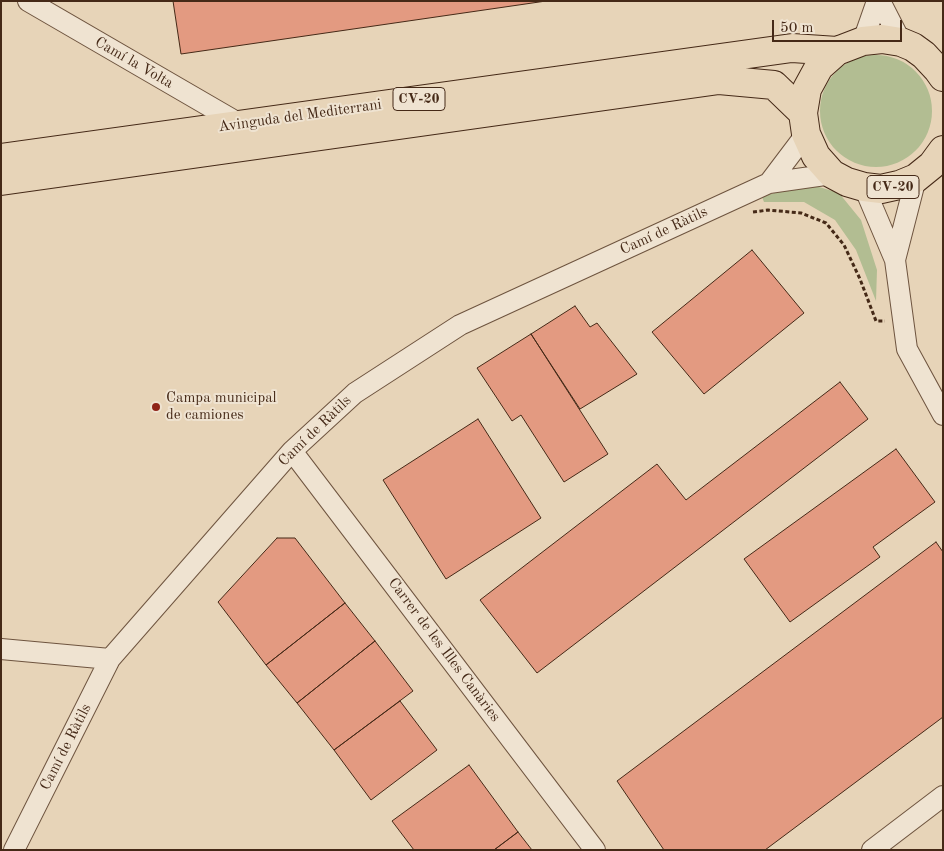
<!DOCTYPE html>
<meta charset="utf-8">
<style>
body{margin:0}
#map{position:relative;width:944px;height:851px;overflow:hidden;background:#e7d4b8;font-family:"Old Standard TT",serif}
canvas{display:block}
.frame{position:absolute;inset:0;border:2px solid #452917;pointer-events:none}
.scale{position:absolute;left:772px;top:20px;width:130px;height:22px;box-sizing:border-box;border:2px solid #452917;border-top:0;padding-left:6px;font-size:15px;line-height:18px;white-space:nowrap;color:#452917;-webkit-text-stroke:4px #efe3d1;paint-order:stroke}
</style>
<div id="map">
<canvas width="944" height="851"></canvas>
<div class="frame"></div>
<div class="scale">50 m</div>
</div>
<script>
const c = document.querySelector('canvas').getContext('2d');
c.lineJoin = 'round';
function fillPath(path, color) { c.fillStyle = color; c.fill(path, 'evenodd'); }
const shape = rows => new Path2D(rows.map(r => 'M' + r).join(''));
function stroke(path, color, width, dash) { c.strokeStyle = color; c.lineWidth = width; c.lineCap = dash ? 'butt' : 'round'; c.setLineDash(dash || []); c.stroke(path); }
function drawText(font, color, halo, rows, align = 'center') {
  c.font = font + ' "Old Standard TT",serif'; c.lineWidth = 4; c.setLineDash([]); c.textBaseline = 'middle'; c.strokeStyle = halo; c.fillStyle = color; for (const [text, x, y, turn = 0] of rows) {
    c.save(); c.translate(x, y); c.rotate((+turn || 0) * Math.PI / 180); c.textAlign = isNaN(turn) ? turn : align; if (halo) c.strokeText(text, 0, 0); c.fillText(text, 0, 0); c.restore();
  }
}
const green = shape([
 '820 111a56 56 0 1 1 112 0a56 56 0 1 1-112 0Z',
 [806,183,839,193,861,220,877,270,876,301,856,250,835,220,804,202,764,202,762,197]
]);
const building = shape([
 [173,1,546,1,181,54,173,1],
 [752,250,804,313,704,394,652,332,752,250],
 [575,306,590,327,597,323,637,374,580,409,531,334,575,306],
 [531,334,608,454,564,482,521,415,512,421,477,368,531,334],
 [840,382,868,419,537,673,480,600,657,464,686,500,840,382],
 [478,419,541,518,446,579,383,480,478,419],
 [896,449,935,502,873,547,880,557,790,622,744,559,896,449],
 [277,538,295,538,345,603,266,665,218,602,277,538],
 [936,542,943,552,943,717,765,850,664,850,617,781,936,542],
 [345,603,375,641,297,703,266,665,345,603],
 [375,641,413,691,334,750,297,703,375,641],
 [400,701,437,750,371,800,334,750,400,701],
 [469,765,518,832,494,850,414,850,392,821,469,765],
 [518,832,532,850,494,850,518,832]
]);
const path = shape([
 [753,212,768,210,801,213,826,223,844,245,860,279,876,321,885,321]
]);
const street = shape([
 [28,1,240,124],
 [880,1,901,42],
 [863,41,877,1],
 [769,183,806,134],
 [864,187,895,260,907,349,943,415],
 [895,260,916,178],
 [292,451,595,850],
 [1,649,110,659],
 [14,850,110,659,292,451,355,393,460,325,769,183,832,174],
 [872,850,943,796]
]);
const primary = shape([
 [943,77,938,70,924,55,913,47,901,42,882,39,863,41,837,51,819,67,807,89,803,113,806,134,816,156,832,174,847,182,864,187,881,189,899,185,916,178,932,165,943,150],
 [1,158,792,48,837,51],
 [1,181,719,80,774,85,803,113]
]);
const markers = [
 [156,407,5,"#8f2418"]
];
const shields = [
 [419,99,52],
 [893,187,52]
];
const shieldNames = [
 ["CV-20",419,99],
 ["CV-20",893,187]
];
const streetNames = [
 ["Camí la Volta",134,63,30],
 ["Avinguda del Mediterrani",300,116,-8],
 ["Camí de Ràtils",664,231,-25],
 ["Camí de Ràtils",315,431,-44],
 ["Carrer de les Illes Canàries",444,650,53],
 ["Camí de Ràtils",66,747,-63]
];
const poiNames = [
 ["Campa municipal",166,398],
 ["de camiones",166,415]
];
fillPath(green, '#b2bd92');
fillPath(building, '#e39a81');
stroke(building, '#452917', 1);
stroke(street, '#6e543f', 22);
stroke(primary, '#452917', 30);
stroke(path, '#452917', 3, [4, 2.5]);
stroke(street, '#efe3d1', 20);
stroke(primary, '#e7d4b8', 28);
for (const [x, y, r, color] of markers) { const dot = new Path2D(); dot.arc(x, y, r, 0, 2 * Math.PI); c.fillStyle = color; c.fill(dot); stroke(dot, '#efe3d1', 2); }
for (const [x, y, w] of shields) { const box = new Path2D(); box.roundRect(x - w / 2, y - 11.5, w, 23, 4); c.fillStyle = '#efe3d1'; c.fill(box); stroke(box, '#452917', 1); }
drawText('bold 14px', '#452917', null, shieldNames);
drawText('15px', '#452917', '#efe3d1', streetNames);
drawText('15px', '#452917', '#efe3d1', poiNames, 'left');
</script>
